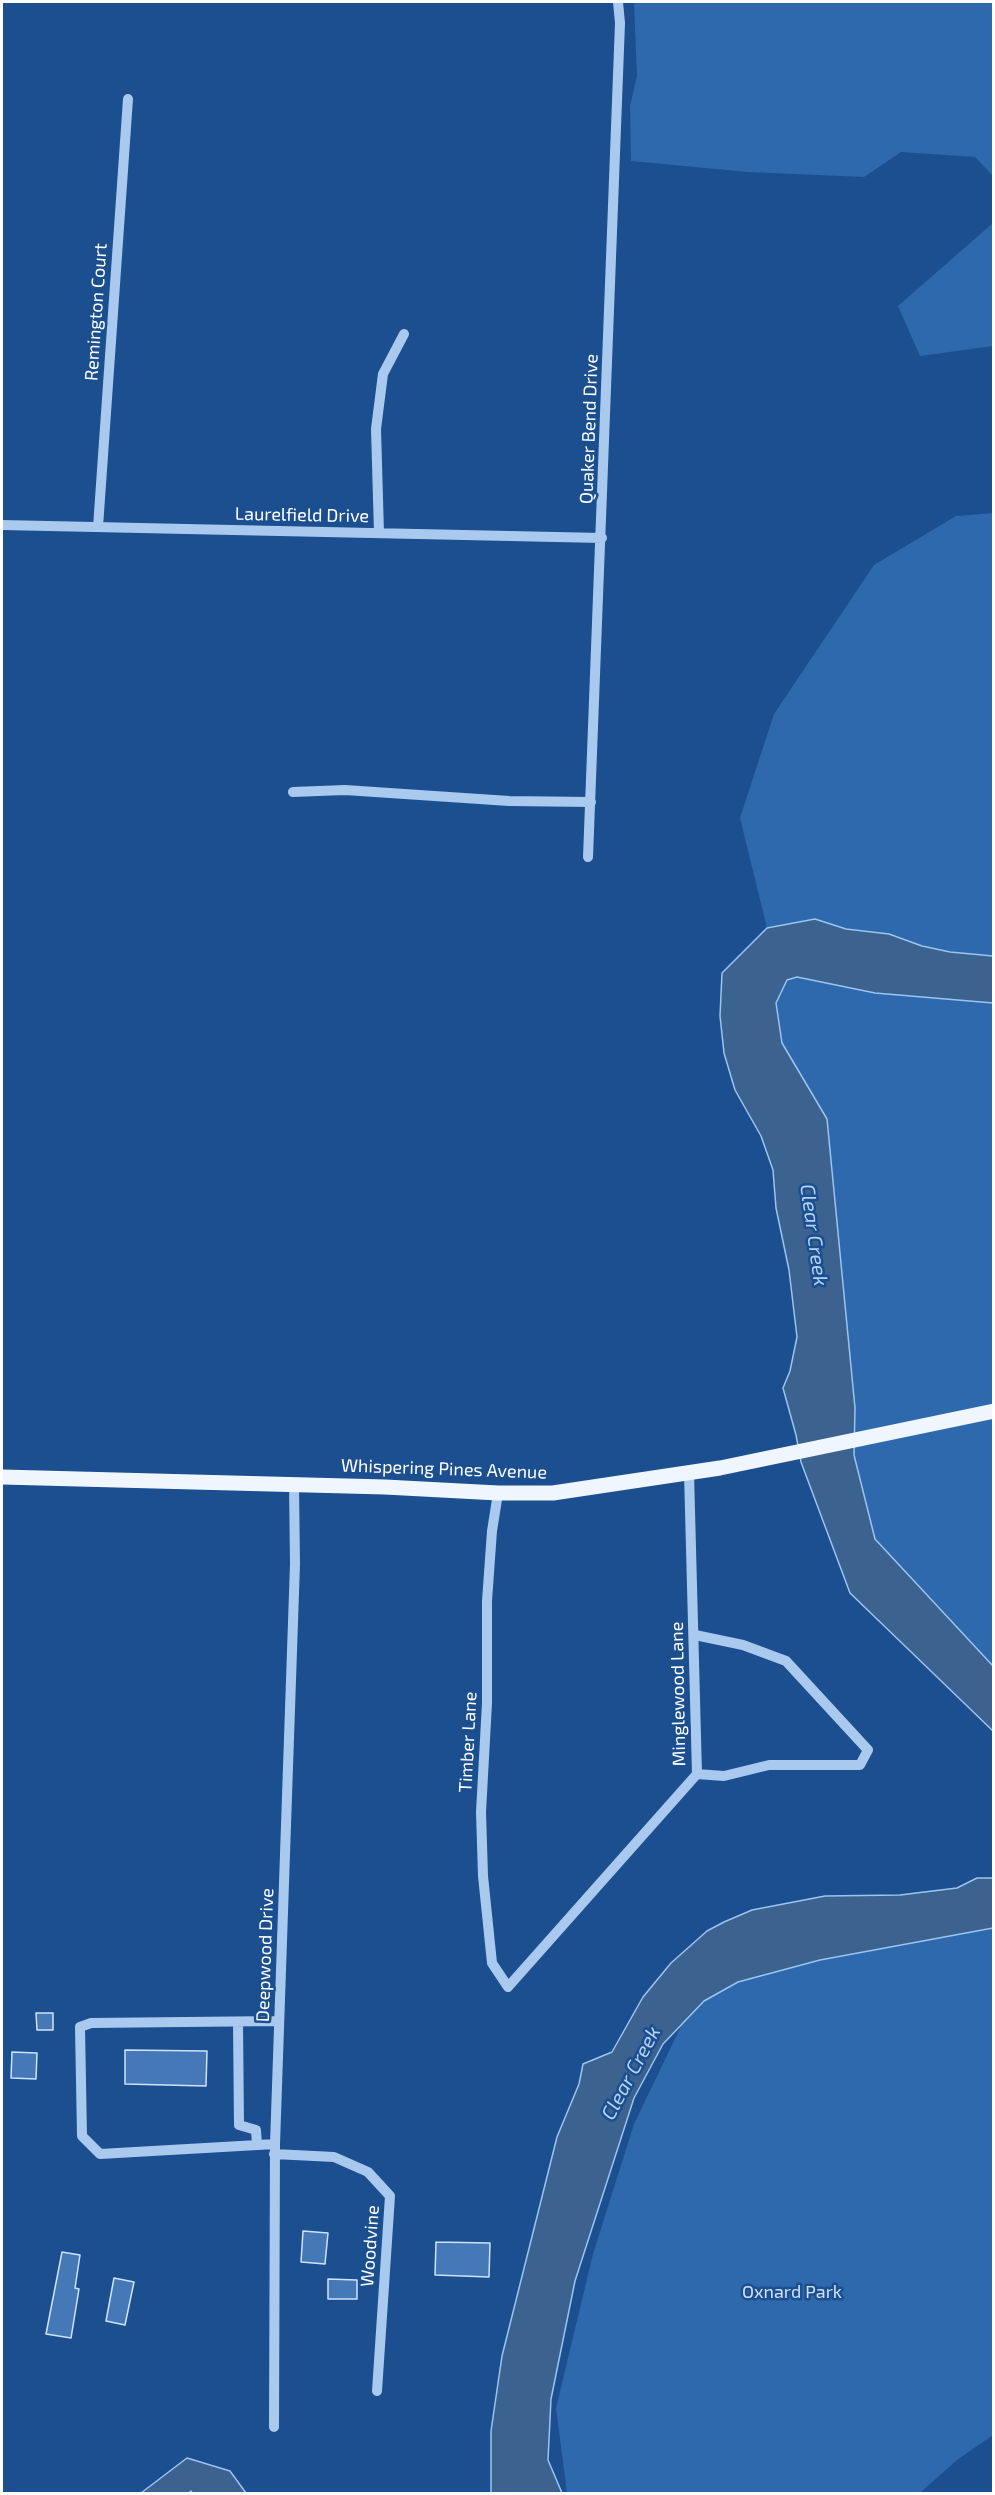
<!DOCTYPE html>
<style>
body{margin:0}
#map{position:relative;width:995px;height:2495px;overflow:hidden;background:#1b4f8f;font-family:"Exo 2",sans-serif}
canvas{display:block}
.frame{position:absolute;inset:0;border:3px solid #fff;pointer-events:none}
</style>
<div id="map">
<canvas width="995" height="2495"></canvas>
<div class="frame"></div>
</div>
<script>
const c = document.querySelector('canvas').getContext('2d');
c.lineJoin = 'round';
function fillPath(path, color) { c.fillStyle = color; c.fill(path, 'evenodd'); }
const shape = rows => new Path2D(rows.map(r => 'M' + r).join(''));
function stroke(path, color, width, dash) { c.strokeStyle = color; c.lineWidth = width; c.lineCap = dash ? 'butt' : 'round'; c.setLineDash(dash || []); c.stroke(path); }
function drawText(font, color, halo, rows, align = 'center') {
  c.font = font + ' "Exo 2",sans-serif'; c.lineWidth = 5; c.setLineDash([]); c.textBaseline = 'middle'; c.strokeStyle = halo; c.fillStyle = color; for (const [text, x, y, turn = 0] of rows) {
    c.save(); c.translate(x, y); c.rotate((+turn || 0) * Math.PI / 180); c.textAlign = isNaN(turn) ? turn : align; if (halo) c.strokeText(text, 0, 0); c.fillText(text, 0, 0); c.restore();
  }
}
const green = shape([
 [634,2,993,2,993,176,975,157,901,152,864,177,748,172,631,161,630,106,637,76],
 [993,223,993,346,920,356,898,306],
 [993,513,993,956,950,952,922,946,889,934,846,929,815,919,767,928,740,818,774,714,874,565,956,516],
 [797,977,875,993,993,1003,993,1666,875,1539,854,1455,855,1408,827,1120,782,1043,776,1003,787,980],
 [993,1928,993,2435,957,2460,920,2493,567,2493,556,2408,593,2254,634,2124,695,1997,775,1960]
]);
const water = shape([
 [815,919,846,929,889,934,922,946,950,952,993,956,993,1003,875,993,797,977,787,980,776,1003,782,1043,827,1119,855,1408,854,1455,875,1539,993,1666,993,1731,850,1593,801,1462,796,1435,783,1388,790,1371,797,1337,789,1270,776,1208,773,1170,761,1136,735,1090,724,1053,720,1016,722,973,767,928,815,919],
 [977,1878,993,1878,993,1928,820,1960,738,1982,704,2001,663,2044,634,2098,575,2281,551,2399,548,2460,562,2493,491,2493,491,2431,502,2356,557,2137,579,2084,583,2064,612,2052,643,1997,671,1963,707,1931,724,1922,752,1910,825,1896,900,1895,957,1888,977,1878],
 [187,2458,230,2471,246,2493,193,2494,191,2491,187,2494,141,2493,187,2458]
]);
const building = shape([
 [36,2013,53,2013,53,2030,37,2030,36,2013],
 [125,2050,207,2051,206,2086,125,2084,125,2050],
 [12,2052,37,2053,36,2079,11,2078,12,2052],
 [303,2231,328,2233,325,2264,301,2262,303,2231],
 [436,2242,490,2243,489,2277,435,2275,436,2242],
 [62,2252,80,2255,75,2288,79,2289,71,2338,46,2334,62,2252],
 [114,2278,134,2282,125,2325,106,2321,114,2278],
 [328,2279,357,2280,357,2299,328,2299,328,2279]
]);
const minor = shape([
 [2,525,602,538],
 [98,527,128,99],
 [379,533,376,429,383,374,404,334],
 [293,792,345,790,509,801,591,802],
 [588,857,620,23,618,2],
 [498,1493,492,1531,487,1601,487,1703,481,1812,483,1876,492,1963,508,1987,697,1774,689,1473],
 [695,1635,743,1645,786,1661,868,1750,860,1765,769,1765,724,1776,697,1774],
 [238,2022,239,2125,256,2130,257,2145],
 [275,2144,100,2154,82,2136,80,2027,91,2023,279,2021],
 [274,2154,334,2157,368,2172,390,2196,377,2391],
 [274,2427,275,2144,295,1564,294,1484]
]);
const major = shape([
 [2,1477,385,1487,498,1493,553,1493,720,1468,994,1411]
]);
const streetNames = [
 ["Remington Court",96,312,-86],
 ["Quaker Bend Drive",589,429,-88],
 ["Laurelfield Drive",302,515,1],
 ["Whispering Pines Avenue",444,1469,2],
 ["Minglewood Lane",678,1694,-91],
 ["Timber Lane",468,1742,-87],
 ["Deepwood Drive",265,1955,-88],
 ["Woodvine",370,2246,-86]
];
const parkNames = [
 ["Oxnard Park",792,2292]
];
const waterNames = [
 ["Clear Creek",814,1235,82],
 ["Clear Creek",631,2073,-62]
];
fillPath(green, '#2e69ad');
fillPath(water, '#3c6290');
stroke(water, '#9cc4f0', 1.5);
fillPath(building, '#4478b7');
stroke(building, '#cfe3fa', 1.5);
stroke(minor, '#a9c9ee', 10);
stroke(major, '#f0f6ff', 15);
drawText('18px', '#fff', '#1b4f8f', streetNames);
drawText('18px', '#cfe3fa', '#1b4f8f', parkNames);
drawText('italic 20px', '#b5d3f5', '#1b4f8f', waterNames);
</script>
